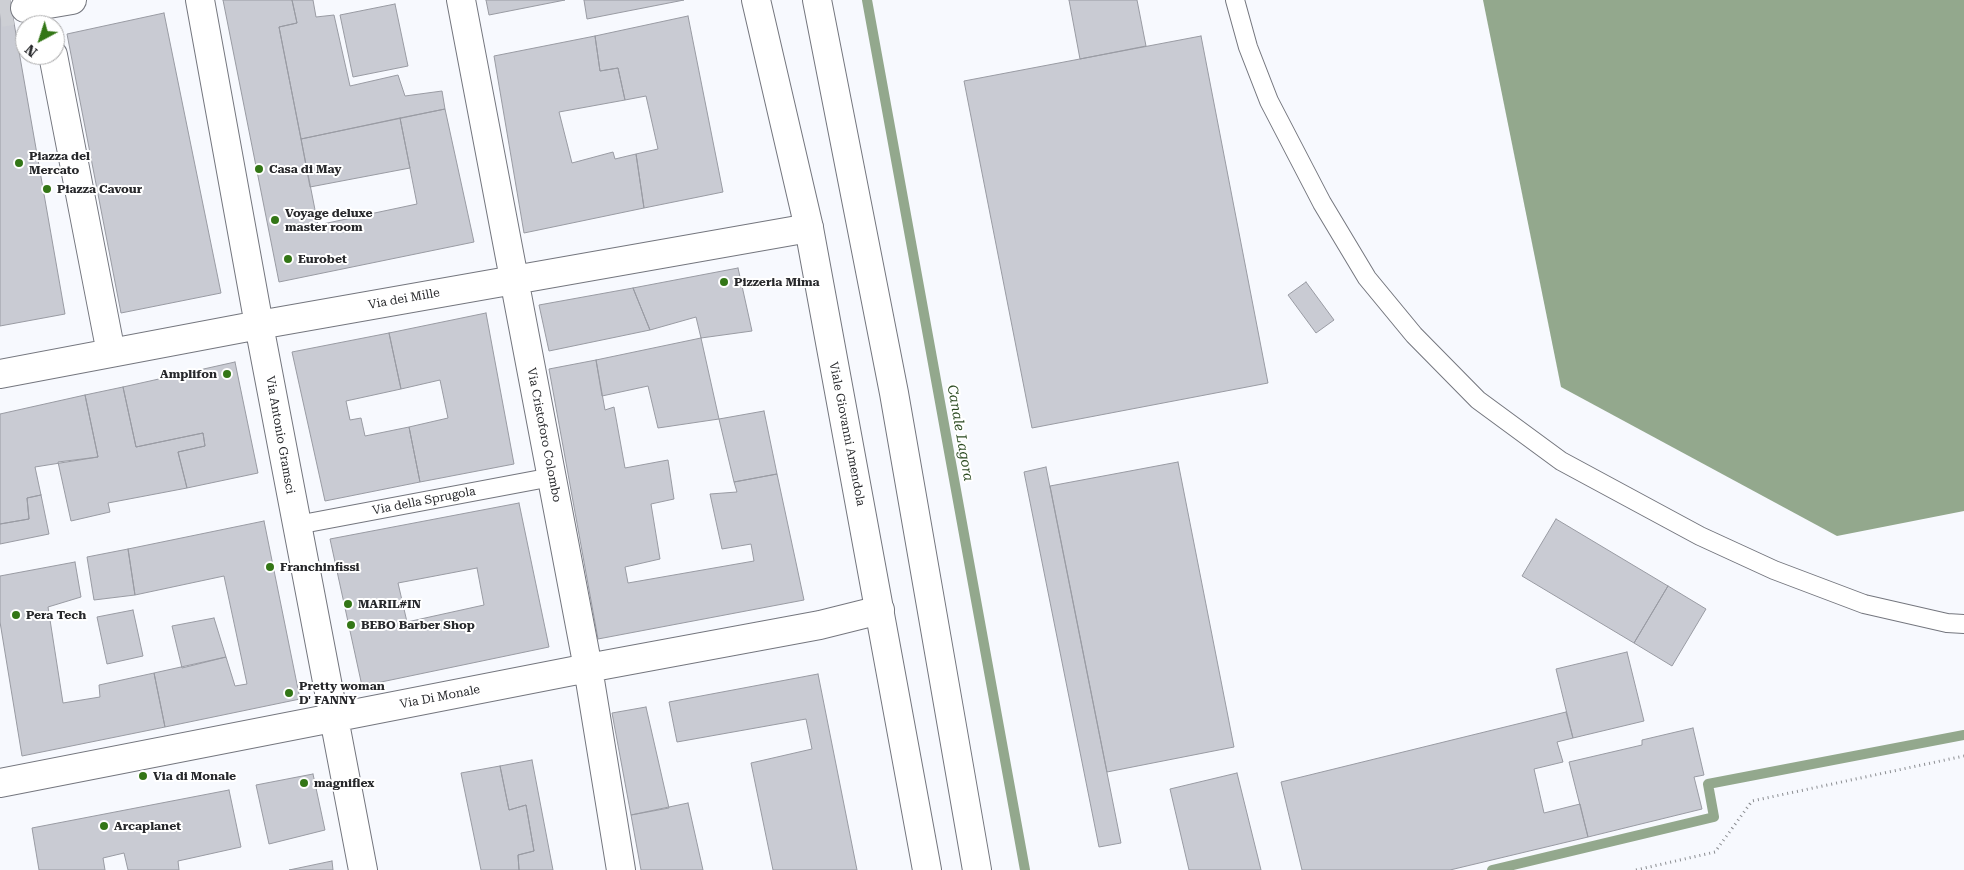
<!DOCTYPE html>
<style>
body{margin:0}
#map{position:relative;width:1964px;height:870px;overflow:hidden;background:#f7f9fe;font-family:"Roboto Serif",serif}
canvas{display:block}
.north{position:absolute;left:15px;top:15px;width:50px;height:50px;box-sizing:border-box;background:#fff;border:1px solid #a9a9aa;border-radius:50%;rotate:220deg;font-size:14px;font-weight:700;line-height:20px;text-align:center;color:#27282b}
.north::after{content:'';display:block;margin:auto;width:18px;height:22px;background:#337616;clip-path:polygon(50% 0,100% 100%,50% 72%,0 100%)}
</style>
<div id="map">
<canvas width="1964" height="870"></canvas>
<div class="north">N</div>
</div>
<script>
const c = document.querySelector('canvas').getContext('2d');
c.lineJoin = 'round';
function fillPath(path, color) { c.fillStyle = color; c.fill(path, 'evenodd'); }
const shape = rows => new Path2D(rows.map(r => 'M' + r).join(''));
function stroke(path, color, width, dash) { c.strokeStyle = color; c.lineWidth = width; c.lineCap = dash ? 'butt' : 'round'; c.setLineDash(dash || []); c.stroke(path); }
function drawText(font, color, halo, rows, align = 'center') {
  c.font = font + ' "Roboto Serif",serif'; c.lineWidth = 4; c.setLineDash([]); c.textBaseline = 'middle'; c.strokeStyle = halo; c.fillStyle = color; for (const [text, x, y, turn = 0] of rows) {
    c.save(); c.translate(x, y); c.rotate((+turn || 0) * Math.PI / 180); c.textAlign = isNaN(turn) ? turn : align; if (halo) c.strokeText(text, 0, 0); c.fillText(text, 0, 0); c.restore();
  }
}
const water = shape([
 [1483,0,1964,0,1964,511,1837,536,1561,387]
]);
const stream = shape([
 [867,0,1025,870],
 [1492,870,1714,817,1708,784,1964,735]
]);
const building = shape([
 [0,0,10,0,65,314,0,326,0,0],
 [223,0,292,0,297,23,279,27,318,225,417,204,400,118,445,109,474,242,279,282,223,0],
 [292,0,313,0,316,17,334,15,350,86,398,75,405,96,442,91,445,109,301,139,279,27,297,23,292,0],
 [486,0,565,0,489,15,486,0],
 [584,0,684,0,587,19,584,0],
 [1069,0,1137,0,1146,46,1080,59,1069,0],
 [395,4,408,66,353,77,340,15,395,4],
 [164,13,221,293,121,313,67,34,164,13],
 [688,16,723,192,644,208,636,154,658,149,646,96,625,100,618,68,600,71,595,36,688,16],
 [595,36,600,71,618,68,625,100,559,112,572,163,613,152,615,159,636,154,644,208,524,233,494,56,595,36],
 [1201,36,1268,383,1032,428,964,81,1201,36],
 [400,118,410,168,310,187,301,139,400,118],
 [738,268,752,331,701,338,696,317,650,330,633,288,738,268],
 [1306,282,1334,320,1316,333,1288,295,1306,282],
 [633,288,650,330,549,351,539,305,633,288],
 [486,313,514,464,420,482,409,427,448,418,440,380,401,389,389,333,486,313],
 [389,333,401,389,346,401,350,420,361,418,365,436,409,427,420,482,325,501,292,352,389,333],
 [701,338,719,419,658,428,648,386,602,396,596,360,701,338],
 [596,360,605,410,614,407,625,468,668,460,674,499,651,504,660,559,625,567,628,583,754,561,751,544,722,549,710,494,737,492,734,482,777,474,804,600,598,639,549,369,596,360],
 [235,362,258,473,187,488,178,452,205,446,203,433,136,447,123,387,235,362],
 [123,387,136,447,203,433,205,446,178,452,187,488,108,503,110,512,71,521,58,462,98,457,85,395,123,387],
 [85,395,98,457,35,467,41,495,27,498,29,519,0,524,0,414,85,395],
 [764,411,777,474,734,482,719,419,764,411],
 [1178,462,1234,747,1107,772,1050,486,1178,462],
 [1046,467,1121,843,1099,847,1024,472,1046,467],
 [41,495,49,534,0,544,0,524,29,519,27,498,41,495],
 [519,503,549,647,362,686,330,539,519,503],
 [477,568,484,605,407,622,398,583,477,568],
 [1556,519,1668,586,1634,643,1522,576,1556,519],
 [264,521,300,699,165,727,154,673,226,657,235,686,247,684,224,576,135,595,128,549,264,521],
 [128,549,135,595,94,600,87,557,128,549],
 [75,562,81,597,48,607,63,703,100,697,99,685,154,673,165,727,22,756,0,622,0,576,75,562],
 [1668,586,1706,609,1672,666,1634,643,1668,586],
 [133,610,143,656,107,664,97,617,133,610],
 [214,618,226,657,182,668,172,626,214,618],
 [1627,652,1644,721,1573,738,1556,669,1627,652],
 [818,674,857,870,773,870,751,763,812,749,806,719,677,742,669,702,818,674],
 [646,707,669,808,631,815,612,713,646,707],
 [1566,712,1573,738,1557,742,1563,762,1534,769,1544,813,1580,804,1588,837,1450,870,1302,870,1281,782,1566,712],
 [1693,728,1704,775,1694,777,1702,809,1588,837,1569,762,1642,745,1642,740,1693,728],
 [532,760,553,870,519,870,518,855,534,851,526,805,509,810,500,766,532,760],
 [500,766,509,810,526,805,534,851,518,855,519,870,481,870,461,773,500,766],
 [1237,773,1261,870,1189,870,1170,789,1237,773],
 [313,774,325,830,269,844,256,785,313,774],
 [229,790,241,847,178,861,179,870,128,870,124,853,103,858,105,870,39,870,32,828,229,790],
 [688,803,703,870,641,870,631,815,688,803],
 [332,861,333,870,289,870,332,861]
]);
const pedestrianTunnel = shape([
 [0,13,12,11]
]);
const path = shape([
 [1636,870,1715,852,1752,801,1964,756]
]);
const service = shape([
 [1235,0,1248,47,1269,101,1322,203,1367,278,1414,335,1478,400,1561,461,1700,536,1774,570,1864,604,1947,623,1964,624],
 [297,525,552,477]
]);
const minor = shape([
 [200,0,259,325,363,870],
 [461,0,588,668,621,870],
 [25,8,72,0],
 [53,55,111,353],
 [0,374,259,325,809,228],
 [0,783,588,668,820,625,880,610]
]);
const primary = shape([
 [756,0,809,228,927,870],
 [817,0,894,393,977,870]
]);
const markers = [
 [19,163,5,"#337616"],
 [259,169,5,"#337616"],
 [47,189,5,"#337616"],
 [275,220,5,"#337616"],
 [288,259,5,"#337616"],
 [724,282,5,"#337616"],
 [227,374,5,"#337616"],
 [270,567,5,"#337616"],
 [348,604,5,"#337616"],
 [16,615,5,"#337616"],
 [351,625,5,"#337616"],
 [289,693,5,"#337616"],
 [143,776,5,"#337616"],
 [304,783,5,"#337616"],
 [104,826,5,"#337616"]
];
const poiNames = [
 ["Piazza del",29,156],
 ["Mercato",29,170],
 ["Casa di May",269,169],
 ["Piazza Cavour",57,189],
 ["Voyage deluxe",285,213],
 ["master room",285,227],
 ["Eurobet",298,259],
 ["Pizzeria Mima",734,282],
 ["Amplifon",217,374,"right"],
 ["Franchinfissi",280,567],
 ["MARIL#IN",358,604],
 ["Pera Tech",26,615],
 ["BEBO Barber Shop",361,625],
 ["Pretty woman",299,686],
 ["D' FANNY",299,700],
 ["Via di Monale",153,776],
 ["magniflex",314,783],
 ["Arcaplanet",114,826]
];
const streetNames = [
 ["Via dei Mille",404,299,-10],
 ["Viale Giovanni Amendola",847,434,79],
 ["Via Antonio Gramsci",280,435,80],
 ["Via Cristoforo Colombo",544,435,79],
 ["Via della Sprugola",424,501,-11],
 ["Via Di Monale",440,697,-11]
];
const waterNames = [
 ["Canale Lagora",960,433,80]
];
fillPath(water, '#93a88d');
stroke(stream, '#93a88d', 10);
fillPath(building, '#c9cbd3');
stroke(building, '#999ba3', 1);
stroke(pedestrianTunnel, '#cdcfd4', 28, [28, 14]);
stroke(service, '#74767e', 20);
stroke(minor, '#74767e', 30);
stroke(primary, '#74767e', 30);
stroke(path, '#8b8d91', 3, [1, 4]);
stroke(service, '#fff', 18);
stroke(minor, '#fff', 28);
stroke(primary, '#fff', 28);
for (const [x, y, r, color] of markers) { const dot = new Path2D(); dot.arc(x, y, r, 0, 2 * Math.PI); c.fillStyle = color; c.fill(dot); stroke(dot, '#fff', 2); }
drawText('bold 12px', '#27282b', '#fff', poiNames, 'left');
drawText('12px', '#27282b', '#fff', streetNames);
drawText('italic 14px', '#2c4b22', '#fff', waterNames);
</script>
